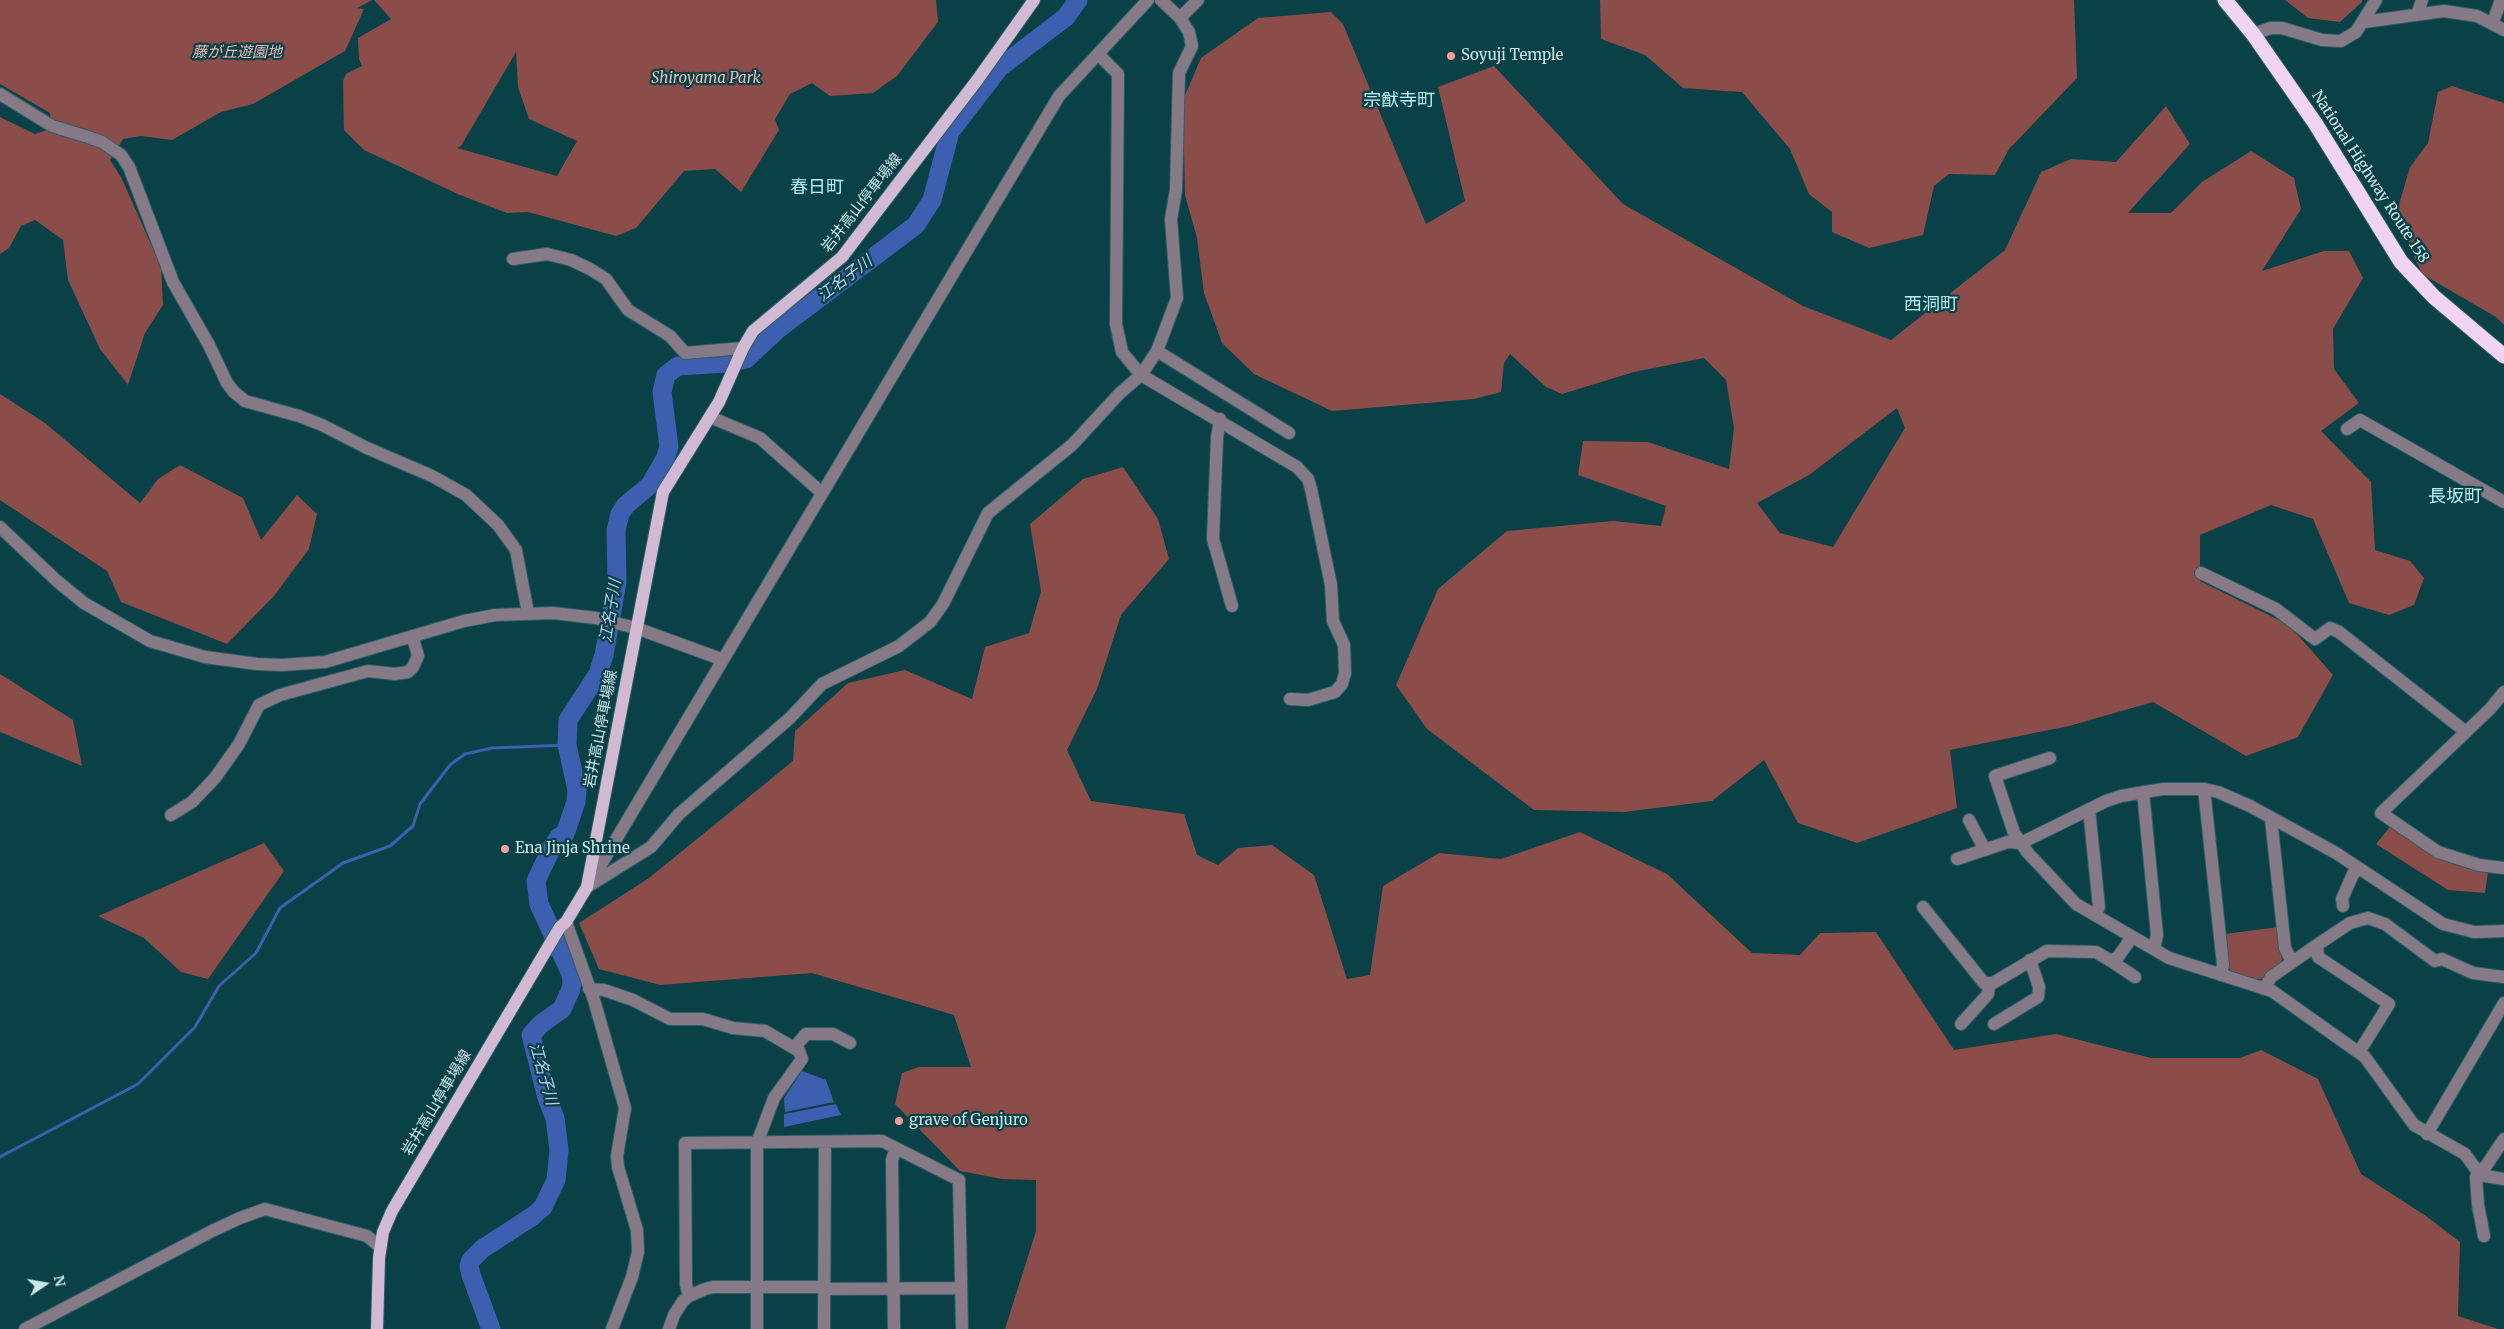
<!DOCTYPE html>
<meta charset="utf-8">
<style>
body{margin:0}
#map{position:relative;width:2504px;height:1329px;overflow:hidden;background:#094146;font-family:Merriweather,serif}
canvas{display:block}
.north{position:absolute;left:20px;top:1259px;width:50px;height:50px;-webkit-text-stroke:4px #094146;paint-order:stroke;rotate:78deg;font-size:14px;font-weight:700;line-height:20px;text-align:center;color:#cbe5e7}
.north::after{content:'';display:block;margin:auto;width:18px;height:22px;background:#cbe5e7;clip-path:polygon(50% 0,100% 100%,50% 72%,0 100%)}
</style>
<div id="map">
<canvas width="2504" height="1329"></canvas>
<div class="north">N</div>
</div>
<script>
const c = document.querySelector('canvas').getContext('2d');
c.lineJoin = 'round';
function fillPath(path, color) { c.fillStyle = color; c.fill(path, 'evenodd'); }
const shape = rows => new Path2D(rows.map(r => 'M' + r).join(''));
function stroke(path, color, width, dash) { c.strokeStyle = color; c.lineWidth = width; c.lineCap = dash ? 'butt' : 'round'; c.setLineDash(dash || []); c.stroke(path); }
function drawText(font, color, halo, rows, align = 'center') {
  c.font = font + ' Merriweather,"Noto Sans JP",serif'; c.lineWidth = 4.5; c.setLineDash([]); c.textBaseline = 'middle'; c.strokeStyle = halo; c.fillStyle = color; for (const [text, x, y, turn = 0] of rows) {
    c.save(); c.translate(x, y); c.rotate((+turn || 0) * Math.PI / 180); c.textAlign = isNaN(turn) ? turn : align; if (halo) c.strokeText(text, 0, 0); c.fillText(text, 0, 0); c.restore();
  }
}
const green = shape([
 [0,0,372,0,357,8,364,9,345,51,253,104,221,112,172,140,141,136,123,139,110,160,122,179,161,267,163,305,145,333,128,385,100,349,68,280,63,240,35,220,21,226,9,248,0,254,0,117,35,134,50,129,50,113,0,84],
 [374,0,936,0,938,22,897,76,873,93,830,96,812,83,790,94,775,119,779,130,741,192,715,169,684,171,636,228,616,236,528,212,507,213,460,195,364,150,344,130,343,81,346,74,362,66,359,59,358,38,391,19],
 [516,52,518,87,529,119,577,141,557,176,457,148,461,146],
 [1600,0,2074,0,2077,78,2009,149,1995,175,1949,174,1934,186,1923,235,1869,248,1832,232,1832,212,1809,194,1790,149,1742,92,1683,88,1645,55,1601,39],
 [2285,0,2362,0,2362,2,2340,22,2308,18],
 [1331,12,1343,24,1426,224,1465,201,1438,87,1494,66,1623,204,1803,306,1891,340,2005,250,2041,172,2071,159,2116,162,2166,106,2190,144,2128,213,2171,213,2202,182,2251,151,2294,178,2301,209,2262,271,2324,251,2349,251,2363,278,2333,329,2334,369,2359,403,2321,431,2371,482,2375,550,2410,561,2424,578,2414,605,2389,615,2349,603,2313,519,2271,505,2200,535,2200,581,2289,625,2333,675,2298,737,2246,756,2153,702,2069,726,1950,750,1957,808,1857,843,1798,823,1764,760,1712,801,1624,812,1534,810,1427,729,1396,685,1438,589,1507,531,1613,521,1661,526,1666,506,1578,475,1583,441,1648,442,1729,469,1734,428,1726,380,1704,358,1634,372,1562,394,1546,387,1510,354,1504,363,1501,392,1474,399,1332,411,1254,374,1222,343,1204,293,1197,238,1185,195,1183,100,1201,58,1258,18],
 [1897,408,1905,428,1833,547,1780,533,1757,503,1809,475],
 [2452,86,2504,103,2504,325,2496,317,2422,274,2396,215,2410,167,2428,143,2438,92],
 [0,394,45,423,140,503,158,479,180,465,243,498,261,540,297,495,317,514,309,549,274,596,227,644,121,602,107,571,0,500],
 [1123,467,1158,519,1169,559,1121,615,1097,689,1067,750,1091,801,1184,814,1197,855,1218,865,1238,848,1272,845,1314,875,1347,979,1370,975,1383,886,1439,853,1501,859,1580,832,1667,874,1752,953,1800,955,1820,933,1876,932,1954,1050,2056,1034,2151,1058,2240,1058,2261,1050,2318,1079,2361,1174,2426,1216,2460,1242,2458,1316,2498,1329,1005,1329,1036,1231,1036,1180,1002,1179,960,1171,895,1104,902,1073,919,1067,971,1067,954,1015,812,973,660,985,599,969,579,923,649,878,793,761,795,731,848,683,905,670,972,699,985,647,1029,633,1041,591,1030,524,1083,479],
 [0,674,73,720,82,766,0,732],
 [2390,827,2448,862,2488,872,2485,893,2448,890,2376,844],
 [264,843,284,871,208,979,181,972,144,938,98,916],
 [2279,927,2282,960,2279,966,2261,979,2254,980,2233,974,2229,969,2225,934]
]);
const water = shape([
 [802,1071,826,1080,834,1102,785,1112,784,1098],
 [836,1104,841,1115,784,1127,784,1114]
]);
const stream = shape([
 [0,1157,138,1084,195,1027,219,986,256,953,280,908,343,863,390,846,413,826,420,804,450,765,465,754,492,748,567,745]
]);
const river = shape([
 [491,1329,471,1275,469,1266,471,1260,482,1249,533,1216,543,1207,556,1180,559,1150,555,1118,547,1098,531,1035,541,1024,562,1009,571,989,572,982,571,974,539,904,536,881,551,849,559,837,565,834,576,802,577,790,567,745,568,720,598,674,604,655,617,582,616,530,620,514,626,505,650,485,665,459,669,447,662,392,666,375,678,366,729,363,746,359,777,330,916,225,932,200,950,132,999,68,1066,17,1078,0]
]);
const minor = shape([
 [2417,15,2422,0],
 [1180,18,1198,0],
 [2364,22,2444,11,2477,16,2504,30],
 [2493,22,2501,0],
 [2253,34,2271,28,2282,28,2322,40,2341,41,2356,32,2376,0],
 [1098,54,1118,74,1116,324,1122,352,1141,375,1297,467,1308,479,1311,489,1331,585,1333,621,1344,645,1345,673,1342,684,1335,692,1308,700,1290,699],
 [0,94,52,126,88,137,102,142,121,155,129,167,173,282,209,345,227,383,234,392,245,401,299,416,322,425,367,448,432,476,466,495,498,525,516,550,528,613],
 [513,259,547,254,571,260,590,269,606,279,628,310,670,336,685,353,743,348],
 [1157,351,1289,433],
 [710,417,760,438,822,493],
 [1220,419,1217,438,1213,539,1232,606],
 [2347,429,2360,420,2504,502],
 [0,527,57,581,84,603,150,641,205,657,257,664,282,665,325,662,464,621,495,615,553,613,596,618,636,628,721,659],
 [2201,573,2276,609,2315,639,2330,628,2339,632,2466,732],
 [2504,692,2490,709,2381,813,2438,852,2479,865,2504,868],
 [2050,758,1995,776,2014,833,2028,853,2076,904,2169,958,2272,991,2365,1057,2414,1125,2465,1154,2478,1172,2485,1176,2504,1179],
 [2204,789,2223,965,2221,975],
 [2143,792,2157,935,2154,949],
 [2089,809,2099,907,2095,915],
 [171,815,192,802,215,778,239,744,259,705,280,695,368,671,395,674,408,672,413,667,418,656,413,638],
 [2271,819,2285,948,2292,962],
 [1969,820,1985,850],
 [1957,859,2008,842,2021,843,2106,801,2121,796,2163,789,2204,789,2218,792,2250,806,2336,853,2443,924,2474,932,2504,931],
 [590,883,1059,96,1148,0],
 [587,887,651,847,679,814,790,718,822,684,899,646,930,622,943,604,988,513,1072,445,1120,393,1141,375,1157,351,1177,298,1171,219,1176,190,1179,73,1192,46,1189,32,1180,18,1161,0],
 [2343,906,2342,899,2353,874,2359,869],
 [1923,907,1984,983,1993,983,2047,951,2096,952,2111,961,2118,957,2132,937],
 [566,922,594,1000,625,1108,617,1156,618,1167,637,1230,638,1252,632,1277,612,1329],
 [2317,945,2318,957,2389,1004,2359,1052],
 [2111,961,2135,977],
 [589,989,604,990,633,1000,670,1019,703,1019,733,1028,765,1031,799,1051,802,1059,774,1098,757,1143,757,1329],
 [2264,989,2271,977,2317,945,2350,923,2368,918,2385,924,2435,961,2442,959,2473,973,2504,977],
 [1961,1024,1988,994,1989,984],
 [1994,1024,2038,997,2039,987,2030,960],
 [795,1047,806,1034,833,1034,850,1043],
 [2427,1134,2504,1003],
 [2484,1236,2478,1205,2476,1177,2478,1172,2486,1166,2504,1139],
 [824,1289,961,1288],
 [689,1296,686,1285,685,1143,882,1141,959,1180,962,1329],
 [25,1329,212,1231,240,1218,265,1209,367,1236,380,1247],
 [669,1329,674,1315,683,1301,689,1296,705,1289,713,1287,824,1287],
 [824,1329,825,1142],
 [894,1329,892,1160,896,1148]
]);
const major = shape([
 [377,1329,379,1258,383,1232,392,1211,560,927,566,922,587,887,663,492,719,402,743,348,753,331,842,257,978,79,1034,0]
]);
const highway = shape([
 [2225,0,2253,34,2315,123,2401,262,2434,297,2504,356]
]);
const markers = [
 [1451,56,5,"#f59c95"],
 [505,849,5,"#f59c95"],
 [899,1121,5,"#f59c95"]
];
const parkNames = [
 ["藤が丘遊園地",237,53],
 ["Shiroyama Park",706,79]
];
const poiNames = [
 ["Soyuji Temple",1461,56],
 ["Ena Jinja Shrine",515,849],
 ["grave of Genjuro",909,1121]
];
const streetNames = [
 ["National Highway Route 158",2370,177,57],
 ["岩井高山停車場線",862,203,-52],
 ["岩井高山停車場線",601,729,-79],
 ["岩井高山停車場線",437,1103,-59]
];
const waterNames = [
 ["江名子川",845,279,-37],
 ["江名子川",611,611,-81],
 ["江名子川",543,1074,74]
];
const quarterNames = [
 ["宗猷寺町",1399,101],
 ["春日町",817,188],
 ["西洞町",1931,305],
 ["長坂町",2455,497]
];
fillPath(green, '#8b4d49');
fillPath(water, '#3c5faf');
stroke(stream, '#3c5faf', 3);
stroke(river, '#3c5faf', 19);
stroke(minor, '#2c5f63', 14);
stroke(major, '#2c5f63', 14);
stroke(highway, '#2c5f63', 17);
stroke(minor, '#867a87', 12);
stroke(major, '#d3bad4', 12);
stroke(highway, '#f1d3f3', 15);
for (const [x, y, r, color] of markers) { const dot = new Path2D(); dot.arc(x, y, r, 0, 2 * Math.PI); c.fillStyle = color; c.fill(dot); stroke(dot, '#094146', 2); }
drawText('italic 15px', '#f2bab5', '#094146', parkNames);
drawText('15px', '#cbe5e7', '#094146', poiNames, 'left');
drawText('15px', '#cbe5e7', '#094146', streetNames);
drawText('italic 16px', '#b7cdf8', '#094146', waterNames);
drawText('18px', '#baeff4', '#094146', quarterNames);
</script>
